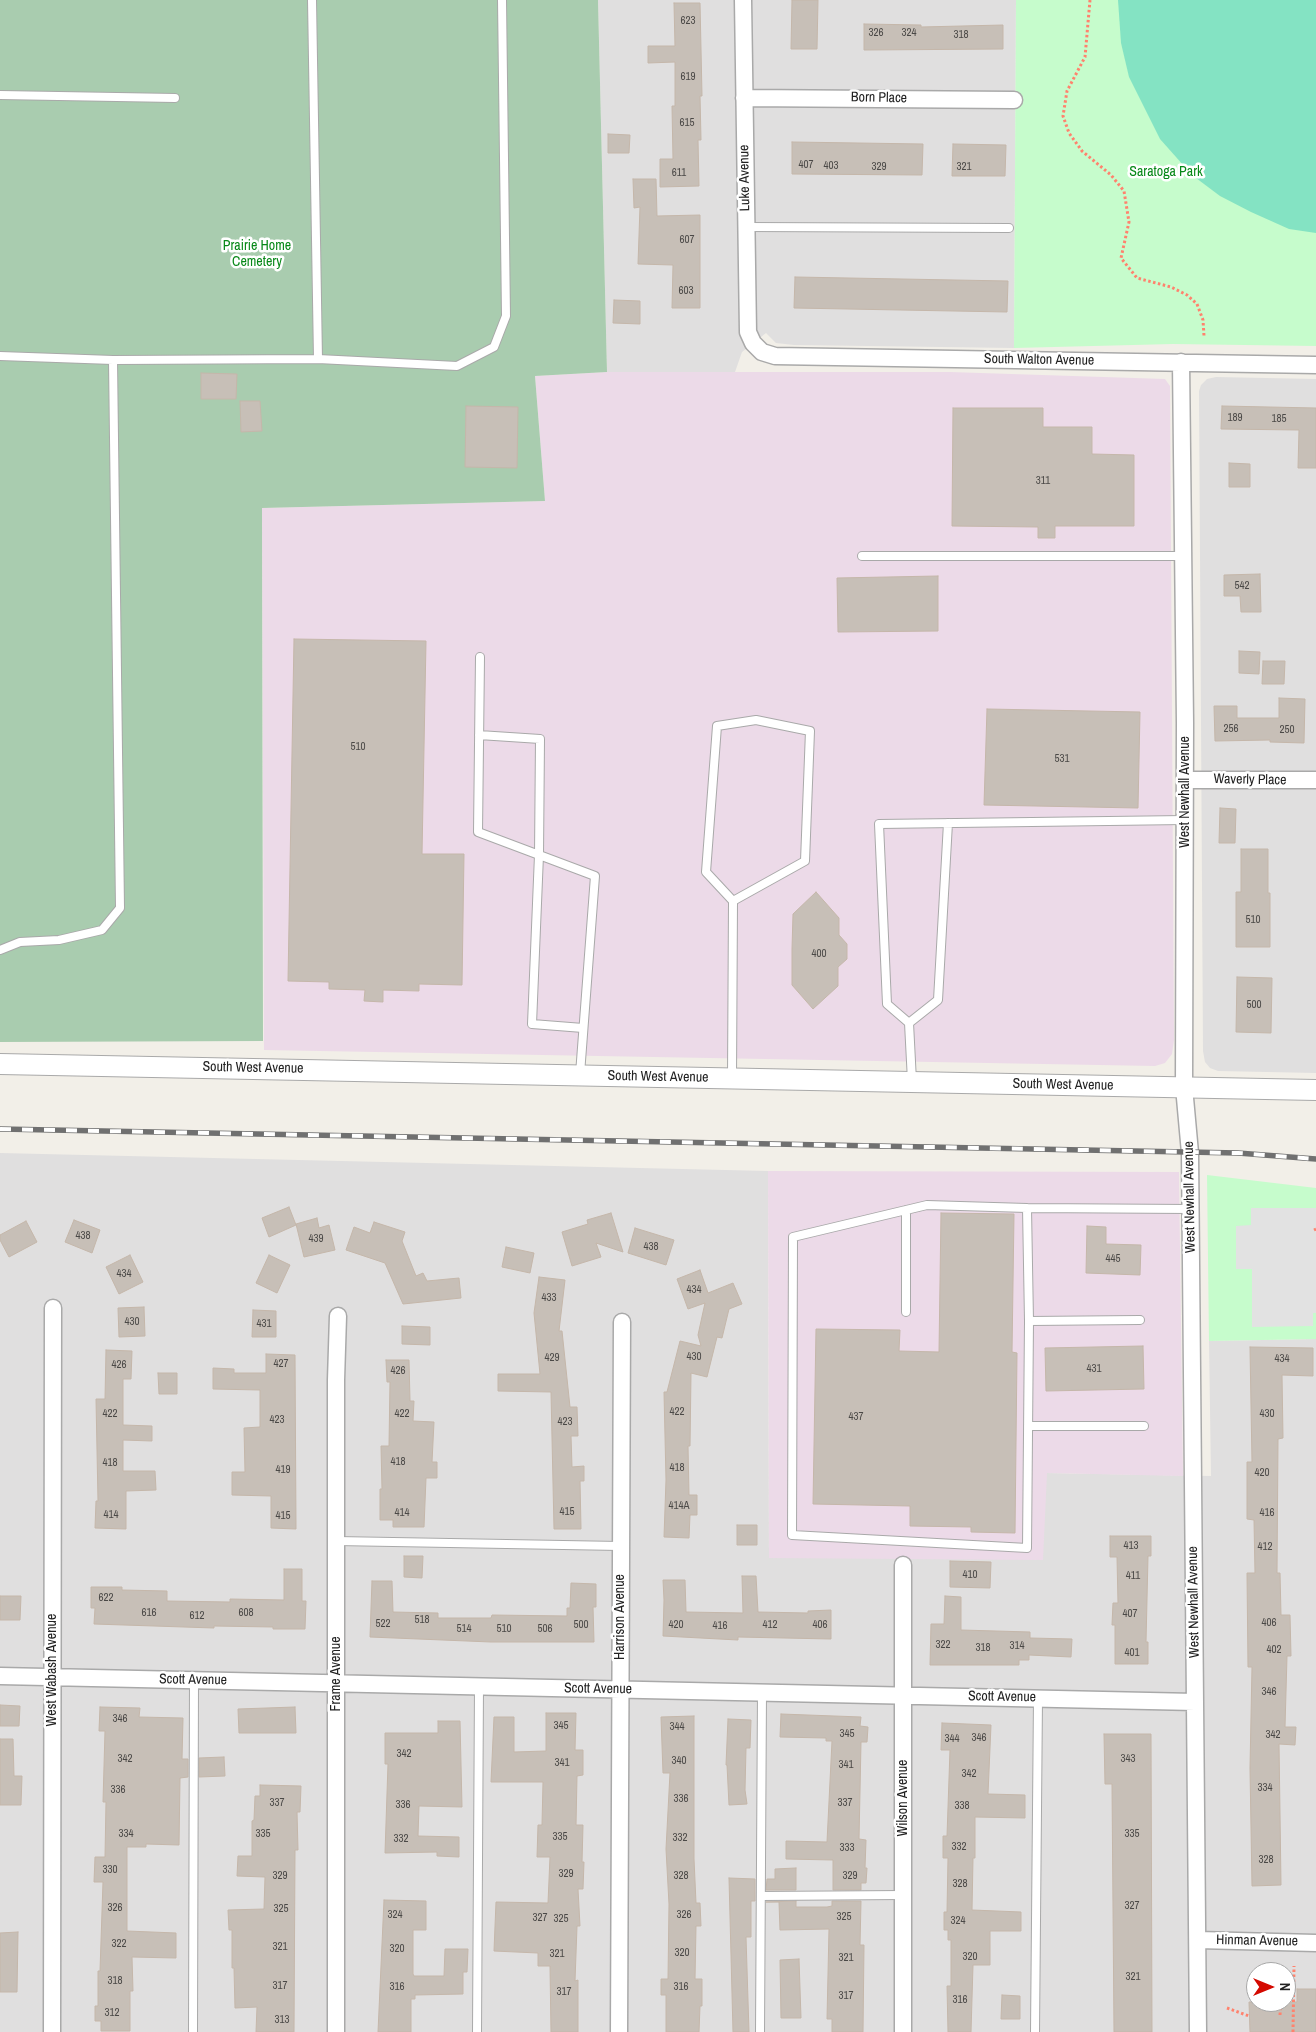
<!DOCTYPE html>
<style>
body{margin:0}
#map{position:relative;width:1316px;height:2032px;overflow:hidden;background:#f2efe8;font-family:"Archivo Narrow",sans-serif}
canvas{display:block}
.north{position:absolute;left:1246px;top:1962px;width:50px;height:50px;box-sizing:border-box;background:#fff;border:1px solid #a7a7a7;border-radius:50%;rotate:90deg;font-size:14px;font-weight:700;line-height:20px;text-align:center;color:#222}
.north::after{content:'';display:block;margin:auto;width:18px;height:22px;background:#d40900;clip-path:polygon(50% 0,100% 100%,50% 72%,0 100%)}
</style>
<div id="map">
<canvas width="1316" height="2032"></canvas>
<div class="north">N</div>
</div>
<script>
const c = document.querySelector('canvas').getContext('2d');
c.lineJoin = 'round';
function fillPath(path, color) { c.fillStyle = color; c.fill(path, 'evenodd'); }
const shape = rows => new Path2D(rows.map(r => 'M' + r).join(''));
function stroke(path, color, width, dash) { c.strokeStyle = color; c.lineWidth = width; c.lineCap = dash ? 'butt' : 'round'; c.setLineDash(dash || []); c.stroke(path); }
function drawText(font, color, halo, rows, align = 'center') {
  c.font = font + ' "Archivo Narrow",sans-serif'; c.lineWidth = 5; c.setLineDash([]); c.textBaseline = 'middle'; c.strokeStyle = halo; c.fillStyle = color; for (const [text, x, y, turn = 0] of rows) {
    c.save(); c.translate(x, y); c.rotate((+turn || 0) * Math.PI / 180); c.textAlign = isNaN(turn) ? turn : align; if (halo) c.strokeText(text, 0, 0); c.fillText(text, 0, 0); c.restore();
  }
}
const residential = shape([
 [598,0,1016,0,1014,348,794,345,776,343,766,333,742,352,735,372,607,372],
 [1216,377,1316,379,1316,1073,1218,1071,1210,1068,1205,1062,1203,1051,1199,391,1201,385,1207,379],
 [0,1153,768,1171,769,1558,1047,1473,1211,1476,1209,1341,1316,1339,1316,2032,0,2032],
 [1256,1972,1286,1972,1286,2002,1256,2002]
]);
const industrial = shape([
 [607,372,950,372,1165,379,1170,386,1174,1040,1172,1054,1165,1063,1155,1066,264,1050,262,508,545,501,535,376],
 [768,1171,1179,1172,1183,1476,1047,1473,1043,1560,769,1558]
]);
const cemetery = shape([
 [0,0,598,0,607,372,535,376,545,501,262,508,263,1041,0,1042]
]);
const park = shape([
 [1016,0,1316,0,1316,346,1173,344,1014,348],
 [1207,1175,1316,1188,1316,1339,1209,1341]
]);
const pitch = shape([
 [1118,0,1316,0,1316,233,1289,229,1251,212,1220,196,1192,175,1160,139,1129,77,1121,43]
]);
const parking = shape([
 [1251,1208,1316,1208,1316,1313,1313,1313,1313,1326,1252,1327,1252,1269,1236,1269,1236,1226,1251,1225]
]);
const building = shape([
 [792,0,818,0,817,49,791,49,792,0],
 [674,3,700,3,702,96,700,96,701,140,698,140,699,186,660,187,660,159,673,159,672,106,675,106,675,62,648,63,648,46,675,46,674,3],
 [864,24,921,25,921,27,1003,25,1003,49,864,50,864,24],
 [608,134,630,135,629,153,608,153,608,134],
 [792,142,923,144,922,175,792,174,792,142],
 [953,144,1006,145,1005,176,952,176,953,144],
 [633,179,656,179,657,216,700,215,700,308,672,308,673,265,638,264,640,207,634,208,633,179],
 [795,277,1008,281,1007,312,794,308,795,277],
 [614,300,640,301,640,324,613,323,614,300],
 [201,373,237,374,236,399,201,399,201,373],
 [240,401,260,401,262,431,241,432,240,401],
 [466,406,518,407,517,468,465,467,466,406],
 [1222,406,1316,408,1316,468,1298,468,1299,430,1221,429,1222,406],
 [953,408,1043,408,1043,427,1092,427,1092,454,1134,455,1134,526,1055,526,1055,538,1038,538,1038,527,952,526,953,408],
 [1229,463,1250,464,1250,487,1229,487,1229,463],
 [1260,574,1261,612,1241,612,1240,596,1224,596,1224,575,1260,574],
 [938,576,938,631,838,632,837,578,938,576],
 [294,639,426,641,422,854,464,854,462,985,419,984,419,991,383,990,383,1002,364,1001,365,990,329,989,329,982,288,981,294,639],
 [1239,651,1260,652,1259,674,1239,673,1239,651],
 [1263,661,1285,661,1284,684,1262,684,1263,661],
 [1279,698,1305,699,1304,743,1270,742,1270,740,1215,741,1214,706,1237,706,1237,718,1279,718,1279,698],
 [987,709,1140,712,1138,808,984,805,987,709],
 [1220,808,1236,809,1235,843,1219,843,1220,808],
 [1241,849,1268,849,1268,893,1270,893,1270,947,1236,947,1236,892,1241,892,1241,849],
 [816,892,839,918,839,935,847,944,847,959,838,967,838,986,813,1009,792,985,792,949,793,914,816,892],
 [1237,977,1272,978,1271,1033,1236,1032,1237,977],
 [289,1207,296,1225,269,1237,262,1218,289,1207],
 [611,1213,623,1252,596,1243,601,1257,572,1266,562,1232,588,1224,587,1220,611,1213],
 [941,1213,1014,1214,1012,1352,1017,1353,1015,1533,971,1532,971,1527,910,1526,910,1506,813,1504,816,1329,900,1330,899,1351,939,1352,941,1213],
 [317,1218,319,1228,329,1225,335,1250,304,1257,296,1224,317,1218],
 [74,1220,100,1230,92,1253,65,1242,74,1220],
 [26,1221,37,1242,9,1257,0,1240,0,1235,26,1221],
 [374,1222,405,1232,402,1241,416,1276,423,1273,427,1281,459,1278,461,1298,403,1304,385,1263,346,1250,354,1227,370,1233,374,1222],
 [1087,1226,1106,1227,1106,1244,1141,1245,1140,1275,1086,1273,1087,1226],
 [635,1228,674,1240,666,1265,628,1253,635,1228],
 [506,1247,534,1253,530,1273,502,1267,506,1247],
 [130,1255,143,1282,119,1294,106,1267,130,1255],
 [269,1255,290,1265,277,1293,256,1283,269,1255],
 [700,1270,708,1293,733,1283,742,1304,729,1309,722,1338,717,1337,707,1377,691,1373,690,1446,688,1446,689,1495,697,1495,697,1515,690,1515,689,1538,664,1537,666,1480,664,1392,667,1392,680,1341,701,1346,698,1335,705,1303,688,1309,677,1279,700,1270],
 [539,1277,565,1280,559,1331,562,1331,570,1407,577,1407,578,1436,571,1436,572,1467,584,1466,584,1481,580,1481,581,1529,554,1529,551,1392,498,1391,498,1374,540,1374,534,1313,539,1277],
 [144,1307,145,1336,119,1337,118,1308,144,1307],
 [253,1310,276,1311,276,1337,252,1337,253,1310],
 [402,1326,430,1327,430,1345,402,1344,402,1326],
 [1143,1346,1144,1389,1046,1391,1045,1348,1143,1346],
 [1250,1347,1313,1348,1313,1376,1282,1375,1283,1438,1278,1439,1277,1573,1280,1573,1281,1615,1290,1615,1291,1656,1287,1656,1285,1727,1296,1727,1295,1745,1279,1744,1281,1885,1252,1886,1250,1768,1252,1667,1248,1667,1247,1573,1255,1573,1254,1520,1247,1519,1247,1462,1252,1462,1250,1347],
 [106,1350,132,1351,131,1379,123,1379,123,1425,152,1426,152,1441,123,1440,123,1471,155,1471,156,1490,126,1491,126,1529,95,1528,96,1501,98,1501,96,1399,105,1399,106,1350],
 [266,1354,295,1355,296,1529,271,1528,271,1496,232,1495,232,1472,245,1472,244,1428,260,1427,260,1390,213,1389,213,1368,234,1369,234,1373,266,1373,266,1354],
 [386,1360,409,1360,410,1401,414,1401,413,1421,434,1422,432,1462,437,1462,437,1478,426,1478,424,1527,393,1527,393,1520,380,1520,380,1489,382,1489,381,1446,389,1446,390,1382,387,1382,386,1360],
 [158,1373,177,1373,177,1394,159,1394,158,1373],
 [737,1525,757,1525,757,1545,737,1545,737,1525],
 [1110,1536,1151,1536,1151,1556,1148,1556,1146,1642,1148,1642,1148,1664,1115,1664,1115,1625,1112,1625,1113,1603,1118,1603,1117,1557,1110,1557,1110,1536],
 [404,1556,423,1556,422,1578,404,1577,404,1556],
 [950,1561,991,1562,990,1588,950,1587,950,1561],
 [284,1569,302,1569,302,1601,306,1601,305,1629,273,1629,273,1627,214,1626,214,1628,94,1624,95,1608,91,1608,91,1587,122,1587,122,1590,167,1591,167,1601,230,1602,230,1599,284,1600,284,1569],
 [742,1576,756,1576,758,1612,808,1613,808,1611,831,1610,831,1639,738,1637,738,1640,663,1636,664,1600,663,1580,685,1580,686,1612,743,1613,742,1576],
 [372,1581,392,1581,393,1612,438,1613,438,1618,491,1618,492,1615,567,1616,567,1608,570,1608,571,1583,596,1584,596,1607,593,1607,594,1642,491,1642,370,1637,372,1581],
 [0,1596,21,1596,20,1620,0,1620,0,1596],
 [945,1596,961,1597,961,1630,1030,1632,1030,1638,1072,1639,1071,1657,1029,1655,1029,1660,1019,1660,1019,1665,930,1665,931,1624,944,1624,945,1596],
 [0,1705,20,1706,19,1726,0,1726,0,1705],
 [100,1707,140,1708,139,1717,183,1718,182,1759,188,1759,188,1777,180,1778,179,1845,146,1844,146,1847,127,1847,127,1931,176,1933,176,1958,132,1957,133,1991,130,1991,130,2031,101,2031,101,2021,95,2021,95,2006,98,2006,98,1971,100,1971,103,1882,94,1882,95,1857,105,1857,106,1802,103,1802,105,1731,99,1731,100,1707],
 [295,1707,296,1733,239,1733,238,1709,295,1707],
 [546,1713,576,1713,575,1750,583,1750,583,1775,577,1776,576,1825,583,1825,582,1862,584,1862,583,1889,578,1889,580,1926,577,1926,575,1981,578,1980,578,2032,551,2032,550,1966,538,1966,538,1953,494,1951,496,1902,548,1903,550,1857,537,1857,538,1825,542,1825,543,1782,491,1782,494,1717,514,1717,514,1752,546,1751,546,1713],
 [781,1714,861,1717,860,1726,868,1727,867,1742,861,1742,859,1839,866,1840,865,1868,867,1868,866,1883,861,1883,861,1890,833,1890,833,1860,786,1859,786,1841,827,1842,832,1741,826,1741,826,1738,780,1737,781,1714],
 [694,1716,694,1859,696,1903,700,1903,701,1926,696,1926,695,1979,702,1979,702,2006,700,2006,699,2032,666,2032,666,1995,661,1995,661,1979,668,1979,669,1904,666,1849,670,1773,663,1773,661,1717,694,1716],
 [728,1719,751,1720,750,1748,746,1748,745,1790,747,1804,729,1805,727,1765,726,1765,728,1719],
 [438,1721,460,1721,462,1807,419,1806,418,1836,459,1837,459,1857,437,1856,437,1852,385,1853,388,1764,385,1764,385,1733,438,1733,438,1721],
 [942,1723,991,1725,988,1794,1025,1795,1025,1818,975,1817,975,1858,973,1858,972,1910,1021,1912,1021,1931,990,1931,990,1965,973,1965,971,2032,948,2032,947,1986,951,1986,951,1940,948,1940,948,1930,944,1930,944,1912,947,1912,948,1858,943,1858,943,1836,947,1836,950,1750,941,1750,942,1723],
 [1104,1734,1151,1734,1152,2032,1114,2032,1112,1784,1105,1784,1104,1734],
 [0,1739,13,1739,14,1776,22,1776,21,1805,0,1805,0,1739],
 [224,1757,225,1776,199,1777,199,1758,224,1757],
 [260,1785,301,1786,300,1812,297,1812,298,1850,295,1850,294,2032,256,2032,257,2007,235,2008,234,1968,232,1968,232,1930,229,1930,228,1910,264,1909,265,1877,237,1876,238,1856,252,1856,252,1821,254,1820,255,1796,260,1796,260,1785],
 [796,1868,796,1890,766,1890,767,1879,775,1879,775,1869,796,1868],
 [729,1878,755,1879,755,1901,751,1901,751,1937,746,1937,749,2032,733,2032,729,1878],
 [384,1900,426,1901,426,1930,413,1930,413,1974,414,1976,444,1976,445,1949,468,1949,467,1972,463,1972,463,1994,415,1995,415,1999,411,1999,411,2032,378,2032,384,1900],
 [796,1901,796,1907,827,1907,832,1906,832,1901,861,1901,860,1945,864,1945,863,2032,832,2032,832,2019,827,2019,829,1929,780,1930,779,1902,766,1902,796,1901],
 [18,1932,17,1992,0,1992,0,1933,18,1932],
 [799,1959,801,2018,781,2018,780,1960,799,1959],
 [1297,1989,1316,1989,1316,2032,1250,2032,1249,2002,1297,2002,1297,1989],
 [1002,1995,1020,1996,1020,2019,1001,2019,1002,1995]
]);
const path = shape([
 [1090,0,1085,57,1067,91,1063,116,1069,133,1082,151,1111,175,1124,191,1129,222,1121,258,1137,278,1171,287,1187,295,1197,304,1203,320,1204,336],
 [1314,1230,1316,1229],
 [1286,1987,1294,1988],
 [1227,2008,1249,2016],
 [1280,2015,1281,2002],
 [1293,2032,1294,1966]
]);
const service = shape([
 [312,0,318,359],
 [0,95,175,98],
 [746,227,1009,228],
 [0,356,113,360,318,359,457,366,494,347,506,316,502,0],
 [862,556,1183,556],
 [480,657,478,832,595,876,580,1074],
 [479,735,540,739,539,855,532,1024,583,1028],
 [0,950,20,942,59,940,102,930,120,908,113,360],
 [909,1023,938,1000,948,823],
 [732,1078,733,901,706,872,717,726,756,720,810,731,805,861,733,901],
 [912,1081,909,1023,887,1004,879,824,1185,820],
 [1027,1208,927,1205,793,1237,792,1535,1027,1548,1029,1321],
 [906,1210,906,1312],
 [1140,1320,1029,1321,1027,1208,1191,1209],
 [1028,1426,1144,1426],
 [336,1541,620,1546],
 [761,1896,903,1895],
 [193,2032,194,1680],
 [477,2032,479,1686],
 [760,2032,762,1692],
 [1035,2032,1038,1698]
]);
const minor = shape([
 [743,0,748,332,753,343,762,352,775,356,1316,365],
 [744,98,1014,100],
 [1181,362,1185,723,1184,1087,1190,1153,1198,2032],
 [1185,780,1316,780],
 [0,1676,1195,1702],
 [1198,1940,1316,1943],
 [52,2032,53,1308],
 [336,2032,336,1380,338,1316],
 [619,2032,622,1322],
 [903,2032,903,1565]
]);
const tertiary = shape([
 [0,1064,1316,1090]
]);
const rail = shape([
 [0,1129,1238,1153,1316,1159]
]);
const numberNames = [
 ["623",688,21],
 ["326",876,33],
 ["324",909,33],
 ["318",961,35],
 ["619",688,77],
 ["615",687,123],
 ["407",806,165],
 ["403",831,166],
 ["329",879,167],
 ["321",964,167],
 ["611",679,173],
 ["607",687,240],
 ["603",686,291],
 ["189",1235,418],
 ["185",1279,419],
 ["311",1043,481],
 ["542",1242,586],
 ["256",1231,729],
 ["250",1287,730],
 ["510",358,747],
 ["531",1062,759],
 ["510",1253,920],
 ["400",819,954],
 ["500",1254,1005],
 ["438",83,1236],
 ["439",316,1239],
 ["438",651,1247],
 ["445",1113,1259],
 ["434",124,1274],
 ["434",694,1290],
 ["433",549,1298],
 ["430",132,1322],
 ["431",264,1324],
 ["430",694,1357],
 ["429",552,1358],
 ["434",1282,1359],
 ["427",281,1364],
 ["426",119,1365],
 ["431",1094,1369],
 ["426",398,1371],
 ["422",677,1412],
 ["422",110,1414],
 ["422",402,1414],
 ["430",1267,1414],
 ["437",856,1417],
 ["423",277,1420],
 ["423",565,1422],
 ["418",398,1462],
 ["418",110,1463],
 ["418",677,1468],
 ["419",283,1470],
 ["420",1262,1473],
 ["414A",679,1506],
 ["415",567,1512],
 ["414",402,1513],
 ["416",1267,1513],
 ["414",111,1515],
 ["415",283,1516],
 ["413",1131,1546],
 ["412",1265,1547],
 ["410",970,1575],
 ["411",1133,1576],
 ["622",106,1598],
 ["616",149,1613],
 ["608",246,1613],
 ["407",1130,1614],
 ["612",197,1616],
 ["518",422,1620],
 ["406",1269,1623],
 ["522",383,1624],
 ["500",581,1625],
 ["420",676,1625],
 ["412",770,1625],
 ["406",820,1625],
 ["416",720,1626],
 ["514",464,1629],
 ["510",504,1629],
 ["506",545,1629],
 ["322",943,1645],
 ["314",1017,1646],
 ["318",983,1648],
 ["402",1274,1650],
 ["401",1132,1653],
 ["346",1269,1692],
 ["346",120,1719],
 ["345",561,1726],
 ["344",677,1727],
 ["345",847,1734],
 ["342",1273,1735],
 ["346",979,1738],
 ["344",952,1739],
 ["342",404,1754],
 ["342",125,1759],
 ["343",1128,1759],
 ["340",679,1761],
 ["341",562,1763],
 ["341",846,1765],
 ["342",969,1774],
 ["334",1265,1788],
 ["336",118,1790],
 ["336",681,1799],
 ["337",277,1803],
 ["337",845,1803],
 ["336",403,1805],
 ["338",962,1806],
 ["334",126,1834],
 ["335",263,1834],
 ["335",1132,1834],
 ["335",560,1837],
 ["332",680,1838],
 ["332",401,1839],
 ["332",959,1847],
 ["333",847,1848],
 ["328",1266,1860],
 ["330",110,1870],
 ["329",566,1874],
 ["329",280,1876],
 ["328",681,1876],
 ["329",850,1876],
 ["328",960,1884],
 ["327",1132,1906],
 ["326",115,1908],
 ["325",281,1909],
 ["324",395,1915],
 ["326",684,1915],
 ["325",844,1917],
 ["327",540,1918],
 ["325",561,1919],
 ["324",958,1921],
 ["322",119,1944],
 ["321",280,1947],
 ["320",397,1949],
 ["320",682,1953],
 ["321",557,1954],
 ["320",970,1957],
 ["321",846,1958],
 ["321",1133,1977],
 ["318",115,1981],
 ["317",280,1986],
 ["316",397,1987],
 ["316",681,1987],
 ["317",564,1992],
 ["317",846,1996],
 ["316",960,2000],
 ["312",112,2013],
 ["313",282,2020]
];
const streetNames = [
 ["Born Place",879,98,1],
 ["Luke Avenue",745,178,-91],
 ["South Walton Avenue",1039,360,1],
 ["Waverly Place",1250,780,1],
 ["West Newhall Avenue",1185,792,-90],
 ["South West Avenue",253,1068,1],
 ["South West Avenue",658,1077,1],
 ["South West Avenue",1063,1085,1],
 ["West Newhall Avenue",1190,1197,-91],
 ["West Newhall Avenue",1194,1602,-91],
 ["Harrison Avenue",620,1617,-90],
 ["West Wabash Avenue",52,1670,-90],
 ["Frame Avenue",336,1674,-90],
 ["Scott Avenue",193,1680,1],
 ["Scott Avenue",598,1689,1],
 ["Scott Avenue",1002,1697,1],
 ["Wilson Avenue",903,1798,-90],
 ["Hinman Avenue",1257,1941,1]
];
const parkNames = [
 ["Saratoga Park",1166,172],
 ["Prairie Home",257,246],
 ["Cemetery",257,262]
];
fillPath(residential, '#e0dfdf');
fillPath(industrial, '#ecdae8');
fillPath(cemetery, '#a9ccaf');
fillPath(park, '#c6fccc');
fillPath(pitch, '#84e3c3');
fillPath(parking, '#e2e2e2');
fillPath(building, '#c7bfb7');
stroke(building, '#c5b7aa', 1);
stroke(service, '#a9a9a9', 10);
stroke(minor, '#a9a9a9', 19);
stroke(tertiary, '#a9a9a9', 22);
stroke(path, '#ff826d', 3, [2.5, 2.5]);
stroke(service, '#fff', 8);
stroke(minor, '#fff', 16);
stroke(tertiary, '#fff', 20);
stroke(rail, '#707070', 5.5);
stroke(rail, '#fff', 4, [11]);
drawText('11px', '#4b4947', null, numberNames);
drawText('14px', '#222', '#fff', streetNames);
drawText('14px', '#078818', '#fff', parkNames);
</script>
